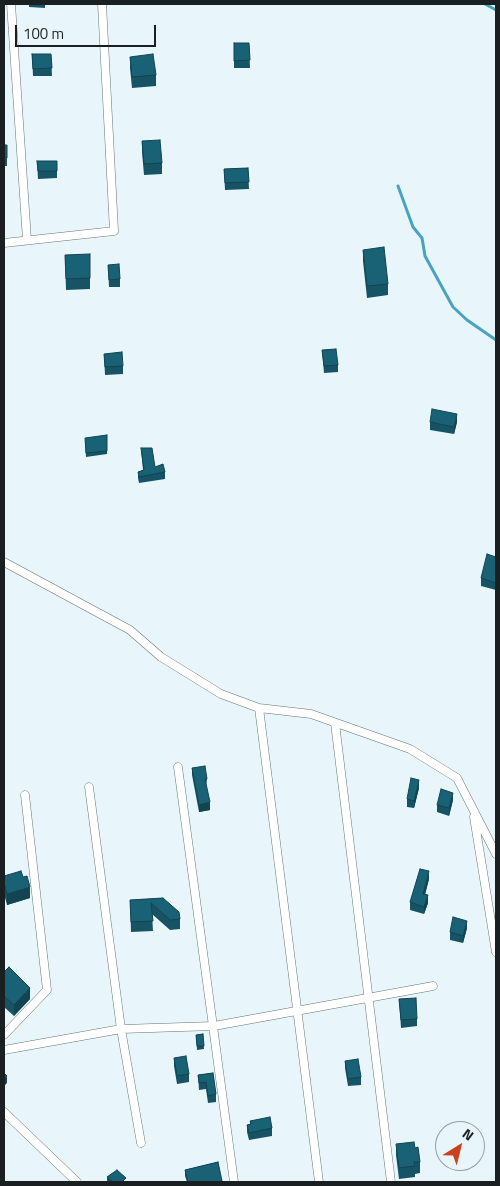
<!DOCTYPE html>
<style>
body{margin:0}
#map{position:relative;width:500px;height:1186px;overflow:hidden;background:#e8f6fb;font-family:"Titillium Web",sans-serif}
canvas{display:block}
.frame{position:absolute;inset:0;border:5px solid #1a1f21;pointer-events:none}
.north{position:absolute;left:435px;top:1121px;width:50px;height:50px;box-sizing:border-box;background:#e8f6fb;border:1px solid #96a0a4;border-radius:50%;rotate:36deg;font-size:14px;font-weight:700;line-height:20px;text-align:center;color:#1a1f21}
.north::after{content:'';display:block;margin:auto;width:18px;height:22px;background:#cb411e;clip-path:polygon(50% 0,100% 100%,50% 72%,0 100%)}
.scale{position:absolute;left:15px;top:25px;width:141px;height:22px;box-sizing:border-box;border:2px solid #1a1f21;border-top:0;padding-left:6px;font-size:15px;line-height:18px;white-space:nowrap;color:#1a1f21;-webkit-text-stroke:4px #e8f6fb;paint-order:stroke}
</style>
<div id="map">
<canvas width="500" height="1186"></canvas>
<div class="frame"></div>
<div class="north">N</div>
<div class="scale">100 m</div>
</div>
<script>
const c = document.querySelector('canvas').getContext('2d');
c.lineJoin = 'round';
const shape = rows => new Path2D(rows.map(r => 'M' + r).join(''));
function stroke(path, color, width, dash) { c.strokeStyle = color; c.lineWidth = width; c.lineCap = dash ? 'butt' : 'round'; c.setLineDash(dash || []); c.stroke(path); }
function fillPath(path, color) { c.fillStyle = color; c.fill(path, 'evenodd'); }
const stream = shape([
 [485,4,496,10],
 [398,186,413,227,422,238,425,256,453,307,467,320,496,340]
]);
const minor = shape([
 [11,4,27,240],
 [4,243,114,231,102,4],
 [4,562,130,630,161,657,221,694,259,708,311,714,410,749,457,778,496,854],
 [259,708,319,1182],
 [335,723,391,1182],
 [178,767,234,1182],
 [89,787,121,1029,141,1143],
 [474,817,496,952],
 [4,1035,47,990,25,795],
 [4,1050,121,1029,214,1026,433,986],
 [4,1112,77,1182]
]);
const wall = shape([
 [29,4,45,4,45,8,29,7],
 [234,43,249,43,250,68,234,68],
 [32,54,51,54,52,76,33,76],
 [130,57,156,75,156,86,132,88,130,68],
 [142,141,162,163,162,174,144,175,142,152],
 [4,145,7,145,7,166,4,166],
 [37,161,57,161,57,178,38,179],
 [248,168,249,189,225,190,224,169],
 [363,250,388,284,388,295,367,298,363,261],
 [65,255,90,278,90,289,66,290],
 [108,265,120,279,120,287,109,287],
 [322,350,338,365,338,372,324,373],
 [104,354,123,366,123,374,105,375],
 [430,422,457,422,454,434,430,430],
 [107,435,107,454,86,457,85,441],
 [141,448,155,467,165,472,165,479,139,483,138,478,138,472,143,470],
 [496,557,496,590,481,586,481,578],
 [192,768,207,779,206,786,210,810,199,812,192,775],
 [419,788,414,808,407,807,407,799],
 [453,800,449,816,437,812,437,805],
 [4,876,30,898,7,905,4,894],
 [429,879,425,895,428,903,424,914,410,910,410,902],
 [163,898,180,919,180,929,170,930,152,914,153,931,131,932,130,900],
 [467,928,463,943,450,940,450,932],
 [4,972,30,999,14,1016,4,1007],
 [399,999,417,1019,417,1026,401,1028],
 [203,1034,204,1049,197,1050,196,1035],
 [174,1058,189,1074,189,1082,177,1084,174,1066],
 [345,1061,361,1077,361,1085,348,1086,345,1068],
 [213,1073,216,1094,216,1102,208,1103,206,1089,199,1090,198,1075],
 [250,1121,272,1128,272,1136,249,1140,247,1132,247,1125,250,1124],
 [396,1144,415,1148,420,1162,420,1173,415,1174,415,1177,399,1179,396,1155],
 [218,1162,222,1182,187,1182,185,1176,185,1170],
 [107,1177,126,1182,107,1182]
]);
const shadedWall = shape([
 [457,414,457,422,454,434,454,427],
 [419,780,419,788,414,808,414,801],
 [453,793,453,800,449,816,449,808],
 [210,802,210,810,199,812,199,805],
 [429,871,429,879,423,901,423,894],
 [30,887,30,898,7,905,7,894],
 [428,895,428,903,424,914,424,907],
 [467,921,467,928,463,943,463,936],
 [30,988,30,999,14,1016,14,1005],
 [7,1076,7,1083,4,1086,4,1079]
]);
const building = shape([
 [234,43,249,43,250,60,234,61,234,43],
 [32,54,51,54,52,68,33,69,32,54],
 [153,54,156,75,132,77,130,57,153,54],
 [160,140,162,163,144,164,142,141,160,140],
 [4,145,7,145,7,158,4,158,4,145],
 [37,161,57,161,57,171,38,171,37,161],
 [248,168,249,182,225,183,224,169,248,168],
 [384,247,388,284,367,286,363,250,384,247],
 [90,254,90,278,66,279,65,255,90,254],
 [119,264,120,279,109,280,108,265,119,264],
 [336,349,338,365,324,366,322,350,336,349],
 [122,352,123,366,105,367,104,354,122,352],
 [432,409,457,414,454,427,430,422,432,409],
 [107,435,107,451,86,453,85,438,107,435],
 [141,448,152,448,155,467,163,464,165,472,139,477,138,472,144,470,141,448],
 [487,554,496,557,496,583,481,578,487,554],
 [205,766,207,779,205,779,210,802,199,805,192,768,205,766],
 [411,778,419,780,414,801,407,799,411,778],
 [441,789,453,793,449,808,437,805,441,789],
 [420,869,429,871,423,894,428,895,424,907,410,902,420,869],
 [21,871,23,877,27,876,30,887,7,894,4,883,4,876,21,871],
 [163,898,179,912,180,919,170,920,151,903,153,921,131,922,130,900,163,898],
 [453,917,467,921,463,936,450,932,453,917],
 [9,967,30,988,14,1005,4,996,4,972,9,967],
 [416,998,417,1019,401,1020,399,999,416,998],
 [203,1034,204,1046,197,1046,196,1035,203,1034],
 [186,1056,189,1074,177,1076,174,1058,186,1056],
 [358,1059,361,1077,348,1079,345,1061,358,1059],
 [4,1073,7,1076,4,1079,4,1073],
 [213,1073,216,1094,208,1096,206,1082,199,1083,198,1075,213,1073],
 [270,1117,272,1128,249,1133,247,1125,251,1124,250,1121,270,1117],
 [414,1142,415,1148,418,1147,420,1162,414,1162,415,1166,399,1168,396,1144,414,1142],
 [218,1162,222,1181,217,1182,188,1182,185,1170,218,1162],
 [117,1170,126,1178,122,1182,113,1182,107,1177,117,1170]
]);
stroke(stream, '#4aa3be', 3);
stroke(minor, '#687478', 9);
stroke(minor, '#fff', 8);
fillPath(wall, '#165365');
fillPath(shadedWall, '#124452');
fillPath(building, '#196175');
stroke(building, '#124452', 1);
</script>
